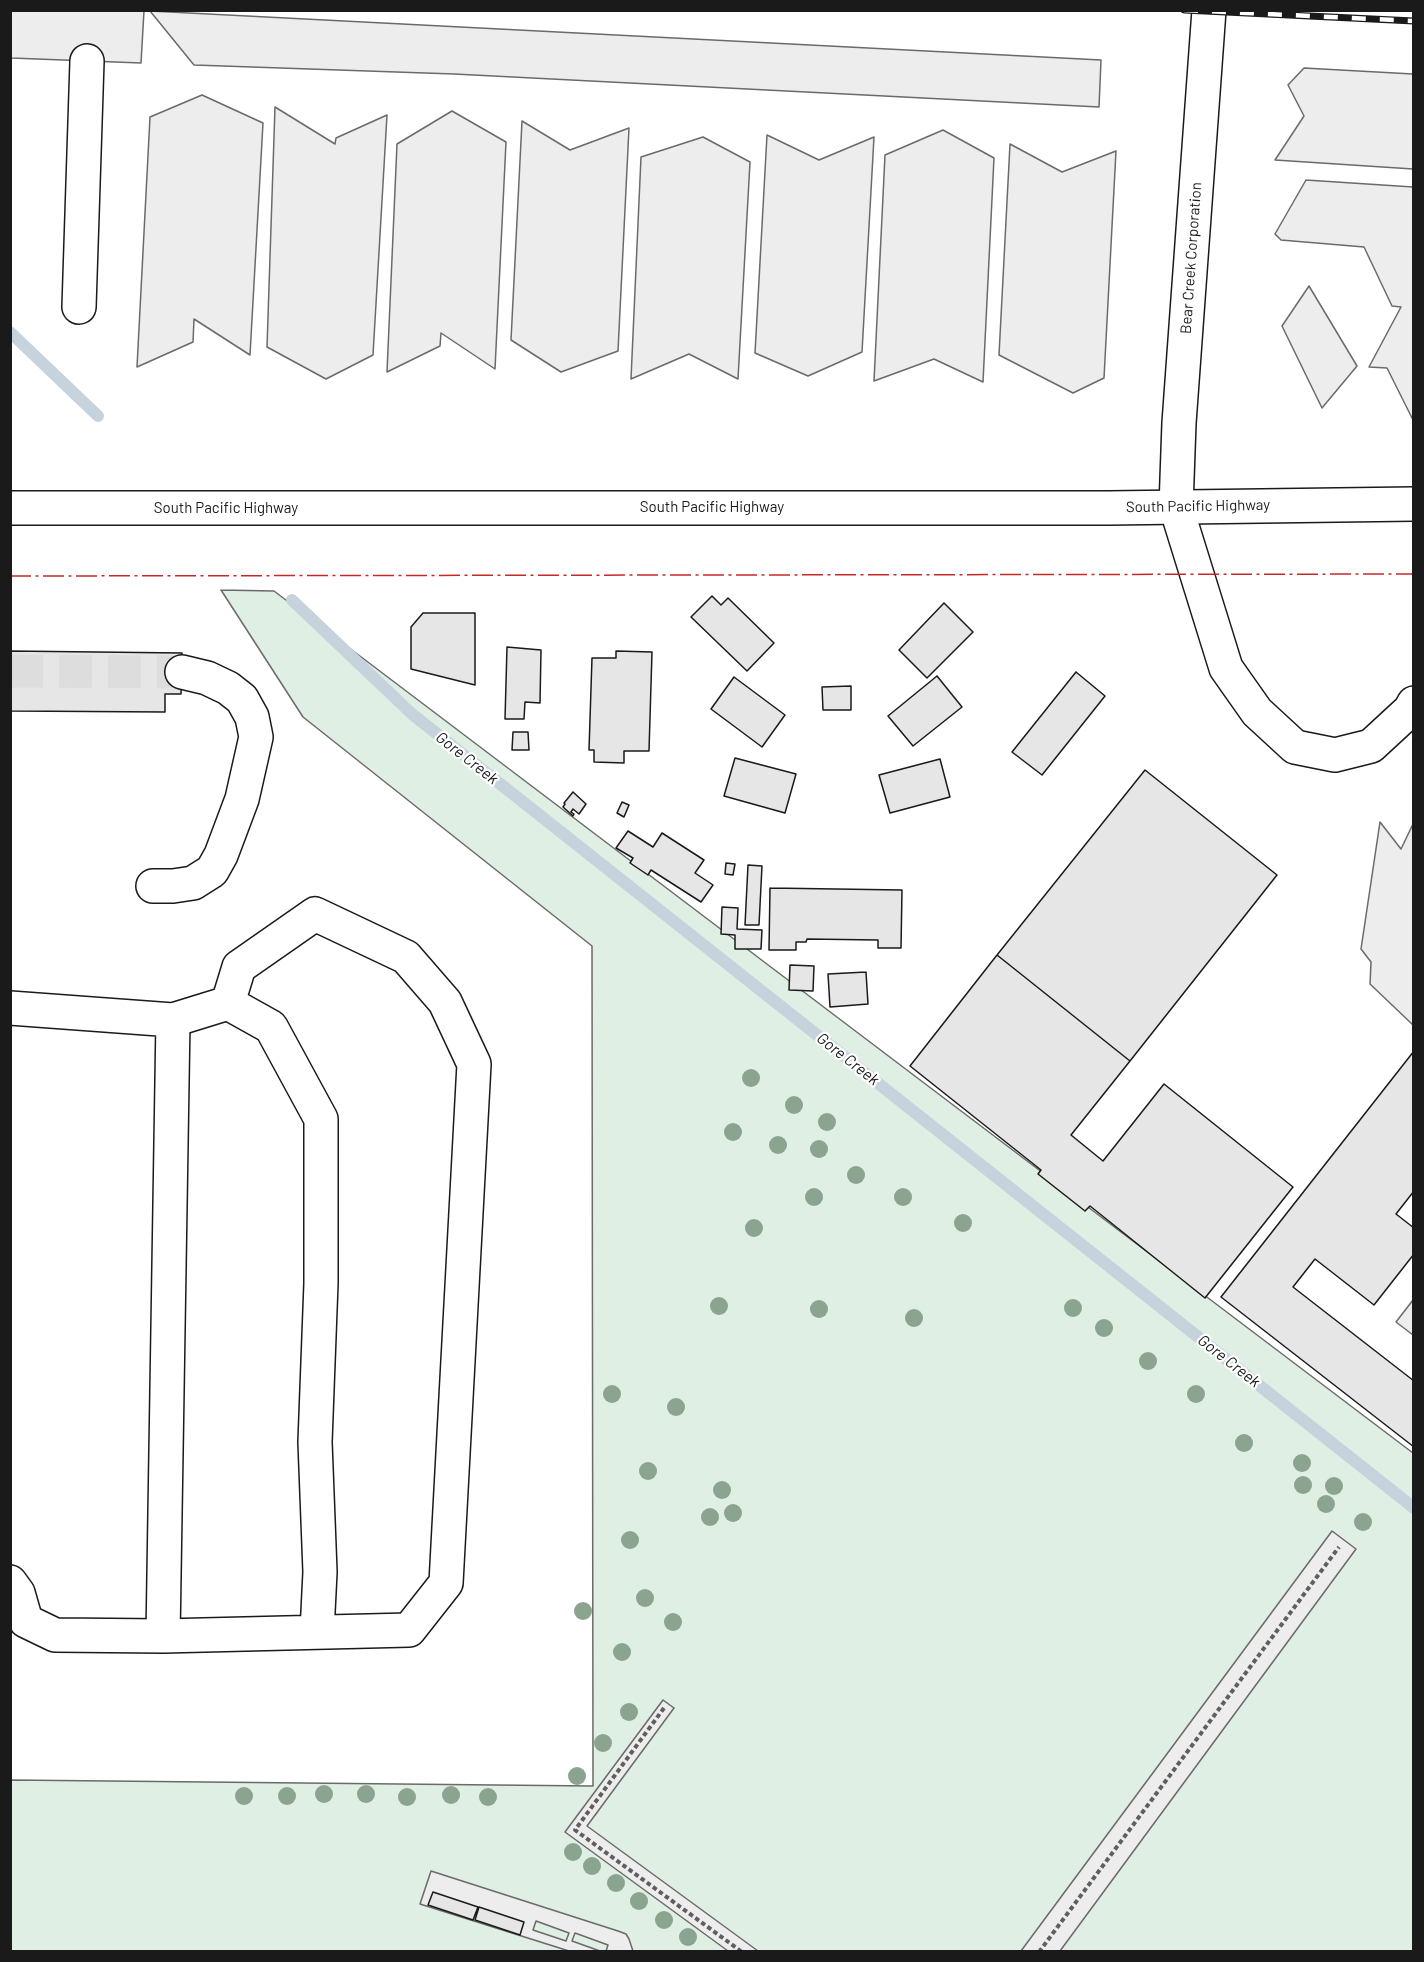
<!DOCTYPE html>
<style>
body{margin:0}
#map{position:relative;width:1424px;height:1962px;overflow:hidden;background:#fff;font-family:Barlow,sans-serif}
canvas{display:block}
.frame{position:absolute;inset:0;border:12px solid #1a1a1a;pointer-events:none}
</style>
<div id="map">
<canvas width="1424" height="1962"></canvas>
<div class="frame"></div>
</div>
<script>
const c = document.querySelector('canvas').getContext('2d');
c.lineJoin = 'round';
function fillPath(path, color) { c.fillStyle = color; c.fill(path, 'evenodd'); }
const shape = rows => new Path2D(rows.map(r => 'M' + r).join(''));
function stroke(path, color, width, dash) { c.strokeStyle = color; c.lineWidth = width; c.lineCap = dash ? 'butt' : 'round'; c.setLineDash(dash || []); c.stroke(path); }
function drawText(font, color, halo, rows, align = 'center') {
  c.font = font + ' Barlow,sans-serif'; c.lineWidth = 4.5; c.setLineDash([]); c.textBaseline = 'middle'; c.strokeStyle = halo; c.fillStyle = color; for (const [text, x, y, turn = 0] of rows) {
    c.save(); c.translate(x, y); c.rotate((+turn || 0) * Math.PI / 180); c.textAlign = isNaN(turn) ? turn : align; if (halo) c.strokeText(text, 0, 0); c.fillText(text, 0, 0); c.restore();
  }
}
const green = shape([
 [221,590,274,591,1413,1453,1413,1951,11,1952,11,1780,593,1786,592,946,303,717,221,590]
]);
const parking = shape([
 [11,11,144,11,141,63,11,58,11,11],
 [150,11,1101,60,1099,107,454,74,194,65,150,11],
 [1304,68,1413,74,1413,169,1275,160,1304,116,1288,85,1304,68],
 [202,95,263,123,250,355,194,319,193,342,137,367,150,117,202,95],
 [275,107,335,144,336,138,387,115,373,355,326,379,267,347,275,107],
 [452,111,506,142,495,369,441,333,440,346,387,372,397,144,452,111],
 [522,121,570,150,629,128,618,351,561,372,511,340,522,121],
 [943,130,994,158,983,382,934,359,874,381,885,155,943,130],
 [767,135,819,160,874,137,862,352,808,376,755,353,767,135],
 [703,137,750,162,738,379,689,354,631,379,641,157,703,137],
 [1010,144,1062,172,1116,151,1104,378,1073,393,999,355,1010,144],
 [1306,180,1413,187,1413,420,1387,368,1369,367,1401,307,1392,306,1364,247,1281,240,1275,234,1306,180],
 [1309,286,1357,366,1322,408,1282,326,1309,286],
 [1380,822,1401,849,1413,824,1413,1025,1370,984,1371,962,1361,949,1380,822],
 [1413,1300,1413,1335,1396,1322,1413,1300],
 [1332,1531,1356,1549,1060,1951,1021,1951,1332,1531],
 [663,1700,674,1708,587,1826,758,1951,728,1951,565,1832,663,1700],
 [431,1871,618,1931,626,1934,629,1939,633,1951,606,1951,608,1945,575,1933,572,1941,600,1951,569,1951,420,1904,431,1871],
 [536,1921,569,1933,566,1941,533,1930,536,1921]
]);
const stream = shape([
 [10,332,98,416],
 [292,600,412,714,1414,1508]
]);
const building = shape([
 [712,596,721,605,728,598,774,643,747,671,691,617,712,596],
 [944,603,973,632,927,678,899,650,944,603],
 [423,613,475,613,475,685,411,669,411,627,423,613],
 [507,647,541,650,540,703,525,702,524,719,505,719,507,647],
 [10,651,182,653,181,694,165,694,165,712,10,711,10,651],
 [616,651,652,652,649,751,624,751,624,763,594,762,594,750,589,750,592,658,616,658,616,651],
 [1076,672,1105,696,1042,775,1012,752,1076,672],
 [937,676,962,707,913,746,888,716,937,676],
 [734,677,785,715,762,747,711,709,734,677],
 [851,686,851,710,823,710,822,687,851,686],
 [513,732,528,732,529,750,512,750,513,732],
 [735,758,796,774,785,813,724,796,735,758],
 [940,759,950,797,890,813,879,775,940,759],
 [1145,770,1277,875,1130,1061,997,955,1145,770],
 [573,792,586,804,579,814,573,809,571,812,574,814,573,816,563,807,565,804,564,803,573,792],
 [622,802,629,805,624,817,617,813,622,802],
 [628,831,653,847,662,833,704,860,695,873,713,885,701,902,651,870,648,875,630,863,633,858,616,848,628,831],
 [726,863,735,864,733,875,725,874,726,863],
 [748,865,762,866,759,925,745,925,748,865],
 [770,888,902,890,901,948,878,948,878,940,807,939,806,942,796,942,796,950,769,950,770,888],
 [722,907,738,908,737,929,762,930,761,949,735,949,735,935,721,934,722,907],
 [997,955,1130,1061,1071,1135,1103,1161,1164,1084,1293,1187,1205,1298,1090,1206,1085,1211,1038,1174,1041,1170,910,1066,997,955],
 [790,965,814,966,813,991,789,990,790,965],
 [866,972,868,1004,830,1007,828,974,866,972],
 [1414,1051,1414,1191,1396,1214,1414,1228,1414,1254,1374,1305,1315,1259,1293,1287,1414,1381,1414,1447,1221,1297,1414,1051],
 [433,1892,478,1907,473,1920,428,1905,433,1892],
 [479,1907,524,1922,520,1935,475,1920,479,1907]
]);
const minorTunnel = shape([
 [10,671,182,672]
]);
const path = shape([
 [664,1708,575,1830,742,1952],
 [1039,1952,1339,1547]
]);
const minor = shape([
 [1209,10,1179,423,1176,507,1226,668,1257,712,1295,747,1335,755,1371,746,1410,710,1414,703],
 [79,307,87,61],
 [153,886,173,886,193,883,212,871,221,855,242,799,256,737,252,717,242,699,228,688,207,678,182,672],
 [10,1008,173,1020,228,1003,271,1027,321,1119,321,1283,315,1442,320,1572,317,1632],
 [10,1582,18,1593,26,1621,55,1635,163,1636,409,1630,446,1583,474,1064,445,1002,406,957,315,914,239,967,228,1003],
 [163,1636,173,1020]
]);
const major = shape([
 [10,508,1109,508,1414,504]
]);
const rail = shape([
 [1184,10,1414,21]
]);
const power = shape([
 [10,576,1414,574]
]);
const trees = [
 [751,1078],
 [794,1105],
 [827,1122],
 [733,1132],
 [778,1145],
 [819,1149],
 [856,1175],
 [814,1197],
 [903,1197],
 [963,1223],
 [754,1228],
 [719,1306],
 [1073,1308],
 [819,1309],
 [914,1318],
 [1104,1328],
 [1148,1361],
 [612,1394],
 [1196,1394],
 [676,1407],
 [1244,1443],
 [1302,1463],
 [648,1471],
 [1303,1485],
 [1334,1486],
 [722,1490],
 [1326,1504],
 [733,1513],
 [710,1517],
 [1363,1522],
 [630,1540],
 [645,1598],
 [583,1611],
 [673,1622],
 [622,1652],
 [629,1712],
 [603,1743],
 [577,1776],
 [324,1794],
 [366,1794],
 [451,1795],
 [244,1796],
 [287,1796],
 [407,1797],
 [488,1797],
 [573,1852],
 [592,1866],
 [616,1883],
 [639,1901],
 [664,1920],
 [688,1937]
];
const streetNames = [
 ["Bear Creek Corporation",1191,258,-86],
 ["South Pacific Highway",1198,506,-1],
 ["South Pacific Highway",712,507],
 ["South Pacific Highway",226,508]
];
const waterNames = [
 ["Gore Creek",467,758,38],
 ["Gore Creek",848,1059,38],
 ["Gore Creek",1229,1361,38]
];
fillPath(green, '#e0efe3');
stroke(green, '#6a6a6a', 1.5);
fillPath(parking, '#ededed');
stroke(parking, '#6a6a6a', 1.5);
stroke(stream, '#c6d2dc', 12);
fillPath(building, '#e6e6e6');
stroke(building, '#1a1a1a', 1.5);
stroke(minorTunnel, '#ddd', 33, [33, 16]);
stroke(minor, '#1a1a1a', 36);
stroke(major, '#1a1a1a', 36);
stroke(path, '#5f5f5f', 4, [4.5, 3]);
stroke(minor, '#fff', 33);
stroke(major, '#fff', 33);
stroke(rail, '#1a1a1a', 7);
stroke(rail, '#fff', 4.5, [14]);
stroke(power, '#c62828', 1.5, [21, 4.5, 3, 4.5]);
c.fillStyle = '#8aa48f';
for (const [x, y] of trees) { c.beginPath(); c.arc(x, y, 9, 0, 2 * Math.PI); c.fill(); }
drawText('15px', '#1a1a1a', '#fff', streetNames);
drawText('italic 16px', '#1a1a1a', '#fff', waterNames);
</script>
